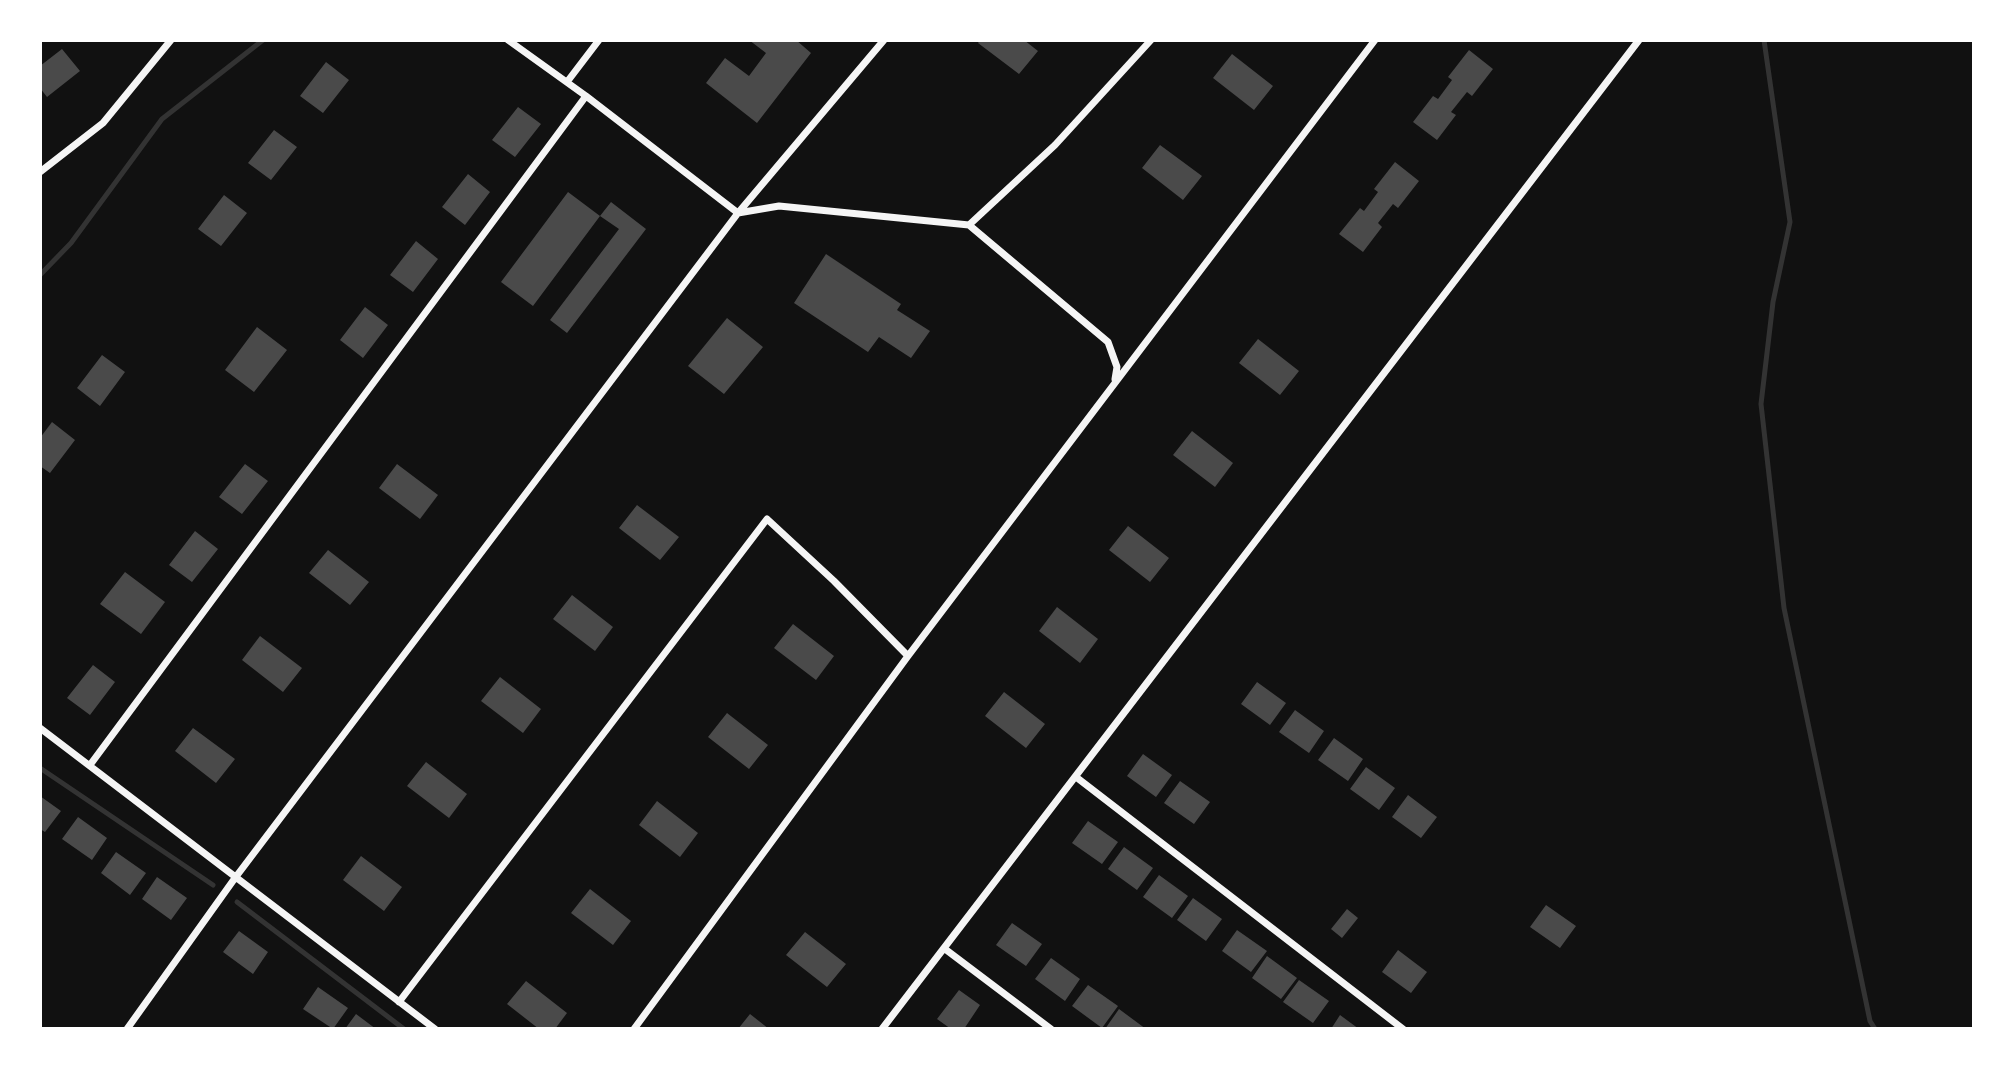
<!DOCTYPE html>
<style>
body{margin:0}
#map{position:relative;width:2014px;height:1069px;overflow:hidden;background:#111;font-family:Ubuntu,sans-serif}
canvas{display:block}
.frame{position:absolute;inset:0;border:42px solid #fff;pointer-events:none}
</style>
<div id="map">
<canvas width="2014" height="1069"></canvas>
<div class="frame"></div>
</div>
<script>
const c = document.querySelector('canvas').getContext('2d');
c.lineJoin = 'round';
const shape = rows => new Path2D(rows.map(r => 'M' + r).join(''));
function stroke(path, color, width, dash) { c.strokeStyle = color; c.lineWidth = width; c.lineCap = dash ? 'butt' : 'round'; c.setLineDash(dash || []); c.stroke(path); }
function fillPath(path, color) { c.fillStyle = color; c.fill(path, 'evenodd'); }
const stream = shape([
 [1764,40,1790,222,1773,302,1761,404,1784,608,1870,1021,1875,1029],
 [40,275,71,243,162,119,263,40],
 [40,768,213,885],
 [237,902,404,1029]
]);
const building = shape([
 [749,40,796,40,811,53,757,123,706,83,725,58,749,76,766,53],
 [980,40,1024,40,1038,51,1019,74,978,43],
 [62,49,80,71,47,97,40,88,40,66],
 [1469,50,1493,69,1472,96,1467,92,1451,112,1456,115,1437,140,1413,122,1433,96,1438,99,1452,80,1448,77],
 [1232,54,1273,86,1254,110,1213,78],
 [326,62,349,80,323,113,300,96],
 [518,107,541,124,515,157,492,140],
 [274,130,297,147,271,180,248,163],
 [1160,145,1202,176,1183,200,1142,168],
 [1395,162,1419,181,1398,208,1393,204,1378,223,1382,227,1363,252,1339,234,1360,208,1364,211,1378,192,1374,189],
 [468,174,490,192,465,225,442,207],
 [568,192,600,216,611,202,646,229,567,333,550,320,619,229,600,216,533,306,501,282],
 [224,195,247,213,221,246,198,229],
 [416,241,438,259,413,292,390,275],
 [826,254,901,304,897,310,930,331,911,358,879,337,868,352,794,303],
 [365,307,388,325,363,358,340,340],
 [727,318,763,347,724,394,688,366],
 [257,327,287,350,254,392,225,370],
 [1258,339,1299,371,1280,395,1239,363],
 [102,355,125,372,100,406,77,388],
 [52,422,75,440,50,473,40,466,40,438],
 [1192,431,1233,463,1215,487,1173,455],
 [245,464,268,481,242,514,219,497],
 [397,464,438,495,420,519,379,488],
 [637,505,679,537,660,560,619,528],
 [1128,526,1169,558,1150,582,1109,550],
 [195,531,218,549,192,582,169,565],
 [328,550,369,582,350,605,309,573],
 [125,572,165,602,141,634,100,604],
 [572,595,613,627,595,651,553,619],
 [1057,607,1098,639,1080,663,1039,631],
 [793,624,834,656,816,680,774,648],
 [260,636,302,668,283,692,242,660],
 [93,665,115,682,90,715,67,698],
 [500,677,541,709,523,733,481,701],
 [1257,682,1286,703,1270,725,1241,704],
 [1004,692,1045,724,1026,748,985,716],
 [1295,710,1324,731,1309,753,1279,732],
 [727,713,768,745,749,769,708,737],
 [193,728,235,759,216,783,175,751],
 [1334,738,1363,759,1348,781,1318,760],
 [1143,754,1172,775,1156,797,1127,776],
 [426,762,467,794,449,818,407,786],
 [1366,767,1395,788,1379,810,1350,789],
 [1180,781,1210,802,1194,824,1164,803],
 [1408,795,1437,817,1421,838,1392,817],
 [40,796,61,811,45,832,40,829],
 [657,801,698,833,680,857,639,825],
 [78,817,107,838,92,860,62,839],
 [1088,821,1118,842,1102,864,1072,843],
 [1124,847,1153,868,1137,890,1108,869],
 [116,852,146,873,130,895,101,873],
 [361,856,402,887,384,911,343,880],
 [1159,875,1188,896,1172,918,1143,897],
 [157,877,187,898,171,920,142,899],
 [590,889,631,921,613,945,571,913],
 [1193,898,1222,919,1206,941,1177,920],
 [1546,905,1576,926,1560,948,1530,927],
 [1347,909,1358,918,1342,938,1331,929],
 [1012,923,1042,944,1026,966,996,945],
 [1237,930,1267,951,1251,972,1222,951],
 [239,931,268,952,253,974,223,952],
 [805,932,846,964,827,987,786,955],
 [1398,950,1427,972,1411,993,1382,972],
 [1267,956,1297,978,1281,999,1252,978],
 [1051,958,1080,979,1065,1001,1035,979],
 [1299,980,1329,1001,1313,1023,1283,1002],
 [526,981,567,1013,555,1029,539,1029,507,1004],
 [1088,985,1118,1006,1102,1028,1072,1006],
 [318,987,348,1008,333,1029,303,1009],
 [959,990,980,1005,964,1029,951,1029,937,1019],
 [1119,1009,1146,1029,1105,1029],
 [356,1014,376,1029,345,1029],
 [750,1014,769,1029,738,1029],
 [1340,1015,1359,1029,1331,1029]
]);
const minor = shape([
 [508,40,586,96,738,213,779,206,969,225,1108,342,1117,367,1115,379],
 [567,82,599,40],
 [40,172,103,123,171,40],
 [969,225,1055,145,1151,40],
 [40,728,435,1029],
 [90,765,586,96],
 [1076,777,1403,1029],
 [945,949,1051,1029],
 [399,1002,767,519,834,581,908,656],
 [127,1029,235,878,738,213,884,40],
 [634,1029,908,656,1375,40],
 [882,1029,1639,40]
]);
stroke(stream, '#333', 5);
fillPath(building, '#4a4a4a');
stroke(minor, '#f5f5f5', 7);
</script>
